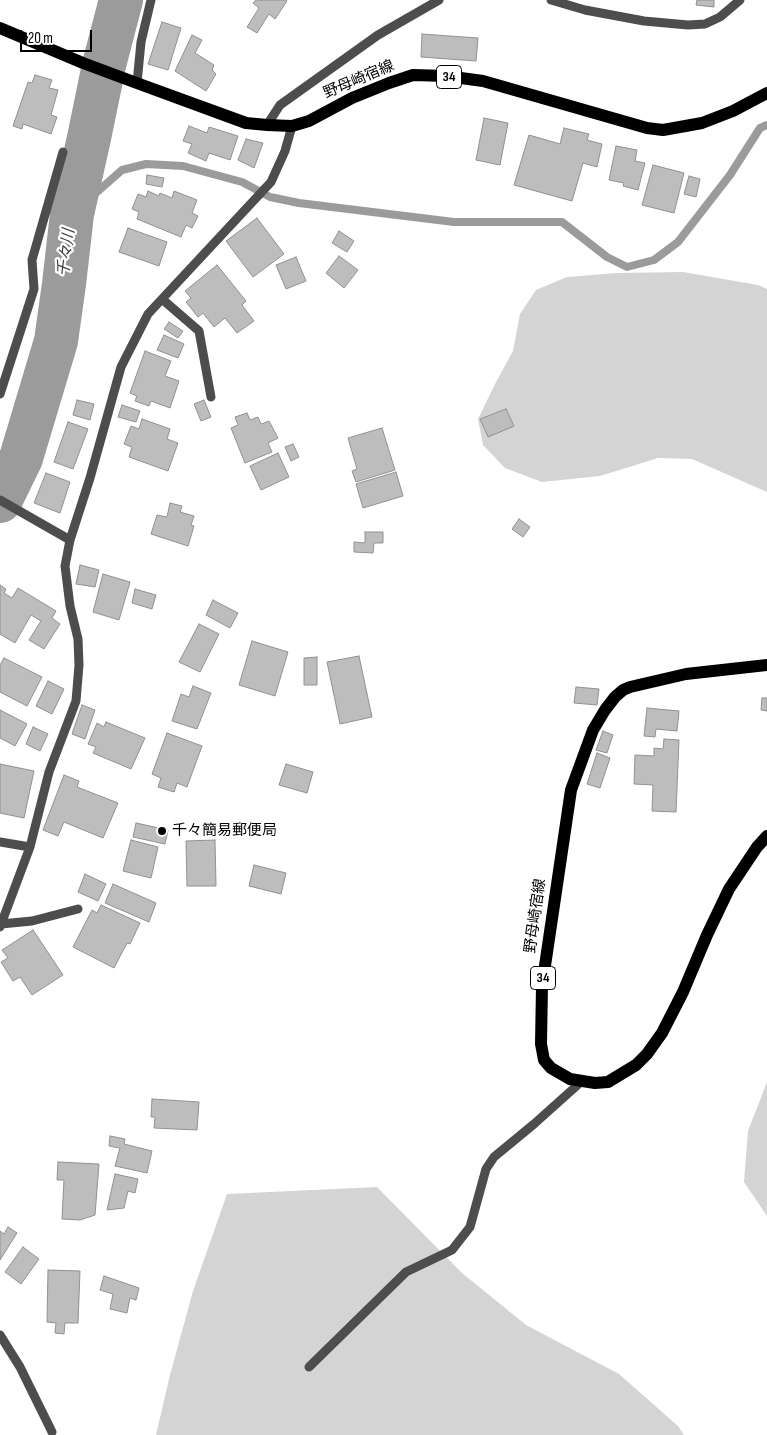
<!DOCTYPE html>
<meta charset="utf-8">
<style>
body{margin:0}
#map{position:relative;width:767px;height:1435px;overflow:hidden;background:#fff;font-family:"Sofia Sans Condensed",sans-serif}
canvas{display:block}
.scale{position:absolute;left:20px;top:30px;width:72px;height:22px;box-sizing:border-box;border:2px solid #000;border-top:0;padding-left:6px;font-size:15px;line-height:18px;white-space:nowrap;color:#000;-webkit-text-stroke:4px #fff;paint-order:stroke}
</style>
<div id="map">
<canvas width="767" height="1435"></canvas>
<div class="scale">20 m</div>
</div>
<script>
const c = document.querySelector('canvas').getContext('2d');
c.lineJoin = 'round';
function fillPath(path, color) { c.fillStyle = color; c.fill(path, 'evenodd'); }
const shape = rows => new Path2D(rows.map(r => 'M' + r).join(''));
function stroke(path, color, width, dash) { c.strokeStyle = color; c.lineWidth = width; c.lineCap = dash ? 'butt' : 'round'; c.setLineDash(dash || []); c.stroke(path); }
function drawText(font, color, halo, rows, align = 'center') {
  c.font = font + ' "Sofia Sans Condensed","Noto Sans JP",sans-serif'; c.lineWidth = 4.5; c.setLineDash([]); c.textBaseline = 'middle'; c.strokeStyle = halo; c.fillStyle = color; for (const [text, x, y, turn = 0] of rows) {
    c.save(); c.translate(x, y); c.rotate((+turn || 0) * Math.PI / 180); c.textAlign = isNaN(turn) ? turn : align; if (halo) c.strokeText(text, 0, 0); c.fillText(text, 0, 0); c.restore();
  }
}
const green = shape([
 [683,272,758,285,767,289,767,492,692,459,658,458,600,476,542,482,505,468,483,445,478,419,496,382,513,351,520,314,536,290,567,277,617,273],
 [767,1082,767,1216,744,1182,748,1131],
 [377,1187,462,1273,526,1325,619,1374,678,1426,684,1435,156,1435,170,1375,193,1291,227,1194]
]);
const stream = shape([
 [72,214,122,170,146,164,183,166,242,182,270,197,299,203,454,222,562,222,607,257,627,267,654,260,678,242,730,175,760,128,767,125]
]);
const river = shape([
 [0,501,21,458,56,341,64,284,72,214,89,138,104,65,121,0]
]);
const building = shape([
 [256,0,286,0,287,1,275,19,269,14,257,33,247,27,259,8,253,3,256,0],
 [697,0,714,0,714,7,696,5,697,0],
 [162,22,181,28,168,70,148,64,162,22],
 [422,34,478,38,476,61,421,57,422,34],
 [192,35,202,40,195,53,214,65,212,70,216,74,206,91,175,71,192,35],
 [35,75,52,80,49,88,58,90,51,115,57,117,51,134,23,124,22,129,13,126,28,82,32,83,35,75],
 [484,118,508,123,500,165,476,160,484,118],
 [189,126,207,133,209,127,238,136,230,160,209,153,206,161,188,153,192,144,183,141,189,126],
 [564,128,589,134,587,140,602,144,597,167,583,163,572,201,514,185,529,135,560,144,564,128],
 [246,139,263,143,254,168,238,160,246,139],
 [616,146,637,150,635,161,645,163,638,190,623,186,624,183,609,180,616,146],
 [653,165,684,173,674,213,642,205,653,165],
 [147,175,164,178,162,187,146,184,147,175],
 [689,176,700,179,696,197,684,194,689,176],
 [148,191,159,196,160,193,172,198,174,191,197,200,192,213,198,216,192,228,186,225,181,237,137,219,139,212,132,209,138,194,146,197,148,191],
 [257,218,284,254,253,277,226,241,257,218],
 [128,228,167,242,159,266,119,252,128,228],
 [339,231,354,241,347,252,332,243,339,231],
 [339,256,358,270,344,288,326,273,339,256],
 [296,257,306,281,286,289,276,265,296,257],
 [217,265,246,301,242,305,254,321,237,333,225,318,214,327,203,313,198,317,186,302,191,298,185,291,217,265],
 [169,322,183,331,178,338,164,329,169,322],
 [164,335,184,344,178,358,157,350,164,335],
 [145,351,171,361,165,376,179,381,170,408,151,401,149,406,135,401,137,396,130,393,145,351],
 [77,400,94,404,90,420,73,415,77,400],
 [204,400,211,417,201,421,194,404,204,400],
 [122,405,140,411,136,422,118,417,122,405],
 [506,409,514,426,488,437,480,419,506,409],
 [247,413,250,420,258,417,261,424,269,421,278,438,268,443,272,452,245,463,231,428,238,425,235,417,247,413],
 [142,419,170,429,167,439,178,443,168,471,129,457,132,447,124,444,131,426,139,429,142,419],
 [68,422,88,429,73,469,54,462,68,422],
 [382,428,395,470,356,482,352,471,357,469,348,438,382,428],
 [293,444,299,457,291,461,285,447,293,444],
 [278,453,289,477,261,490,250,466,278,453],
 [396,472,403,496,363,508,356,484,396,472],
 [46,473,70,482,60,513,34,503,46,473],
 [170,503,182,506,180,512,194,516,191,525,194,526,188,546,151,534,157,515,167,517,170,503],
 [519,519,530,527,523,537,512,529,519,519],
 [365,532,383,532,383,543,374,543,373,553,354,552,354,542,365,543,365,532],
 [80,565,99,570,95,587,76,584,80,565],
 [103,574,130,582,119,620,93,612,103,574],
 [0,585,6,589,4,593,12,598,18,588,56,611,52,618,60,624,44,649,29,640,41,621,31,615,15,643,0,634,0,585],
 [135,589,156,595,152,609,132,603,135,589],
 [213,600,238,613,230,628,206,615,213,600],
 [199,624,219,634,200,672,179,662,199,624],
 [252,641,288,652,275,696,239,685,252,641],
 [359,656,372,717,340,724,327,662,359,656],
 [317,657,317,685,304,685,304,658,317,657],
 [4,658,42,677,27,706,0,692,0,665,4,658],
 [48,681,64,689,52,714,36,706,48,681],
 [193,686,211,693,197,729,172,721,181,694,189,697,193,686],
 [576,687,599,689,597,705,574,703,576,687],
 [762,698,767,698,767,711,761,710,762,698],
 [82,705,95,710,85,739,72,734,82,705],
 [647,708,679,711,677,731,656,729,655,737,644,736,647,708],
 [0,710,27,724,15,746,0,738,0,710],
 [106,722,145,738,131,769,93,753,96,747,88,744,97,723,104,727,106,722],
 [33,727,48,734,40,751,26,744,33,727],
 [603,731,613,735,607,753,596,750,603,731],
 [167,733,202,746,187,787,177,783,174,792,158,787,161,778,152,774,167,733],
 [664,739,679,740,676,812,652,811,653,785,634,784,635,755,654,756,654,748,663,749,664,739],
 [597,753,610,758,600,788,587,784,597,753],
 [0,764,34,771,24,818,0,813,0,764],
 [286,764,313,772,307,793,279,785,286,764],
 [64,775,79,781,77,787,118,803,103,838,64,822,58,836,43,830,64,775],
 [136,823,168,830,165,844,133,837,136,823],
 [131,840,158,847,151,878,123,871,131,840],
 [215,840,216,886,187,886,186,841,215,840],
 [254,865,286,873,281,894,249,886,254,865],
 [85,874,106,884,98,901,78,892,85,874],
 [113,884,156,903,149,922,105,903,113,884],
 [101,905,140,923,130,944,127,943,114,968,73,947,92,910,97,913,101,905],
 [33,930,63,975,32,995,20,977,13,981,1,962,8,958,2,950,33,930],
 [152,1099,199,1102,197,1130,154,1128,155,1117,151,1117,152,1099],
 [110,1136,125,1139,124,1144,152,1151,147,1173,115,1166,120,1148,109,1146,110,1136],
 [58,1162,99,1164,95,1215,80,1220,62,1219,64,1180,57,1180,58,1162],
 [115,1174,138,1179,135,1193,128,1191,124,1208,107,1210,115,1174],
 [8,1227,17,1233,0,1260,0,1231,4,1234,8,1227],
 [23,1247,39,1259,21,1284,5,1272,23,1247],
 [48,1270,80,1271,78,1323,65,1323,64,1334,55,1333,56,1323,47,1322,48,1270],
 [104,1276,139,1288,136,1300,130,1298,127,1313,110,1309,113,1294,100,1290,104,1276]
]);
const minor = shape([
 [551,0,585,10,644,21,688,25,705,24,720,17,740,0],
 [137,83,141,42,151,0],
 [267,125,280,105,378,35,439,0],
 [162,299,199,331,211,397],
 [0,394,34,289,32,260,63,152],
 [0,500,70,540],
 [0,842,30,847],
 [1,924,32,921,78,909],
 [0,927,30,847,49,772,76,701,79,665,78,639,70,606,65,566,70,540,90,478,121,367,148,314,271,182,285,151,292,126],
 [0,1335,20,1367,52,1432],
 [309,1367,406,1272,452,1250,470,1227,486,1169,494,1157,534,1124,582,1081]
]);
const major = shape([
 [0,28,83,63,134,82,246,123,267,125,292,126,309,121,352,98,389,83,413,75,446,76,483,81,647,128,663,130,702,123,733,111,767,93],
 [767,665,686,674,630,687,623,690,615,697,605,710,593,730,571,790,542,986,541,1044,544,1060,551,1068,570,1079,595,1083,608,1082,636,1065,647,1054,662,1033,683,992,707,935,729,889,757,847,767,836]
]);
const markers = [
 [162,831,5,"#000"]
];
const shields = [
 [449,77,25],
 [543,978,25]
];
const shieldNames = [
 ["34",449,77],
 ["34",543,978]
];
const streetNames = [
 ["野母崎宿線",359,80,-23],
 ["野母崎宿線",536,916,-82]
];
const poiNames = [
 ["千々簡易郵便局",172,831]
];
const waterNames = [
 ["千々川",67,253,-83]
];
fillPath(green, '#d4d4d4');
stroke(stream, '#9b9b9b', 8);
stroke(river, '#9b9b9b', 44);
fillPath(building, '#bdbdbd');
stroke(building, '#919191', 1);
stroke(minor, '#4d4d4d', 9);
stroke(major, '#000', 12);
for (const [x, y, r, color] of markers) { const dot = new Path2D(); dot.arc(x, y, r, 0, 2 * Math.PI); c.fillStyle = color; c.fill(dot); stroke(dot, '#fff', 2); }
for (const [x, y, w] of shields) { const box = new Path2D(); box.roundRect(x - w / 2, y - 11.5, w, 23, 4); c.fillStyle = '#fff'; c.fill(box); stroke(box, '#000', 1); }
drawText('bold 14px', '#000', null, shieldNames);
drawText('15px', '#000', '#fff', streetNames);
drawText('15px', '#000', '#fff', poiNames, 'left');
drawText('italic 16px', '#3c3c3c', '#fff', waterNames);
</script>
